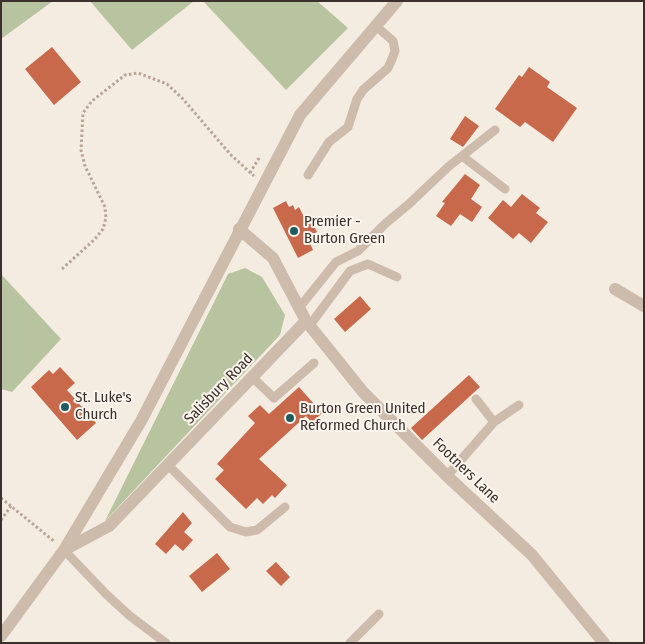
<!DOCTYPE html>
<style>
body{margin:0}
#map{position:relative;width:645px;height:644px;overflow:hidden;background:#f4ebe1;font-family:"Fira Sans Condensed",sans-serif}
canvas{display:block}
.frame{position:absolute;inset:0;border:2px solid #3b302b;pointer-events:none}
</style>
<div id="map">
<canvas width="645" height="644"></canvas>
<div class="frame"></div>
</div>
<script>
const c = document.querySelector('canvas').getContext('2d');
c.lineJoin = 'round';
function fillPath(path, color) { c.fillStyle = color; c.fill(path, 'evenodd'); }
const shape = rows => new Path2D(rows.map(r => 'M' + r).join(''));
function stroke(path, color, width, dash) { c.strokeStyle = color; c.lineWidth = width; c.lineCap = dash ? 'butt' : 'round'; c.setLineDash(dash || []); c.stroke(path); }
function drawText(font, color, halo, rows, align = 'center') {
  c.font = font + ' "Fira Sans Condensed",sans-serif'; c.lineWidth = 4; c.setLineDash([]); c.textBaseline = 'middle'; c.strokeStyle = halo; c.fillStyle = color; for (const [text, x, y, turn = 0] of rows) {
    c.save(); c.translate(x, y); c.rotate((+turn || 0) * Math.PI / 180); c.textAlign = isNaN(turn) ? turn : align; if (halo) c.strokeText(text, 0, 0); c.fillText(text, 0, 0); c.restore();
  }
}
const green = shape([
 [1,1,53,1,1,39],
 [90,1,194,1,132,50],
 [203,1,317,1,348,28,286,90],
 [245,268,262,277,285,315,280,335,105,521,228,274],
 [1,274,61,339,12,392,1,389]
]);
const building = shape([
 [52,47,81,82,54,105,25,69],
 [529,67,550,82,547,87,577,108,553,142,525,122,520,127,495,109,519,75,522,77],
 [465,116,479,126,463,147,450,139],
 [465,174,480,185,471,199,482,207,472,222,460,214,451,226,436,216,445,203,442,202],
 [522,194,540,208,536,213,548,222,531,243,519,233,513,239,488,218,503,200,511,207],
 [286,201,289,207,293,205,295,210,299,207,304,217,308,215,317,232,307,237,313,250,298,258,273,208],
 [360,296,371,309,345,332,334,319],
 [60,367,75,383,67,390,96,423,77,440,31,387,49,370,53,374],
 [469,375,480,387,422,440,411,428],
 [299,387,322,413,312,423,306,416,259,459,287,485,275,498,272,495,263,504,257,498,246,509,215,479,224,470,217,464,255,423,248,416,260,405,269,414],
 [183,512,192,523,184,532,193,540,183,551,175,544,166,554,155,544],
 [217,553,230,569,202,592,189,576],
 [276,562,290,577,281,586,266,571]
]);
const path = shape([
 [250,173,259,158],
 [62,269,95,239,103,229,106,218,105,207,85,166,81,150,83,113,92,101,125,75,138,73,167,84,183,99,230,154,254,176],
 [1,498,55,542],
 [1,520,11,506]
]);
const lane = shape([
 [462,156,505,189],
 [308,175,329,142,348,127,357,99,363,90,388,68,392,59,395,51,393,41,376,26],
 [299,308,336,262,358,251,386,223,409,204,448,167,495,130],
 [310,325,350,271,368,264,397,277],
 [252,377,274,398,314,363],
 [476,399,494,422],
 [168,465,230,527,246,532,257,530,285,507],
 [447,476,494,422,519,405],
 [64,550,107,595,130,616,166,643],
 [350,643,379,614]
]);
const street = shape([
 [239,229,273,258,306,321,363,392,447,476,532,555,604,643],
 [615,289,644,306],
 [64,550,109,526,306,321],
 [1,636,64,550,141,421,300,115,397,1]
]);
const markers = [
 [294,231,5,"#1f5a5e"],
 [65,407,5,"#1f5a5e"],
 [290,418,5,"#1f5a5e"]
];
const poiNames = [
 ["Premier -",304,222],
 ["Burton Green",304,239],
 ["St. Luke's",75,398],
 ["Church",75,415],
 ["Burton Green United",300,409],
 ["Reformed Church",300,426]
];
const streetNames = [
 ["Salisbury Road",219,389,-46],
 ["Footners Lane",466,471,44]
];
fillPath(green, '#b8c4a0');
fillPath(building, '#c8694b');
stroke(path, '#b9a596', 3, [2.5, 2.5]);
stroke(lane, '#cdbbac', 9);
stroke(street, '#cdbbac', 12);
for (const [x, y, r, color] of markers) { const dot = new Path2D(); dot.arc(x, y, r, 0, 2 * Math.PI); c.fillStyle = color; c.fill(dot); stroke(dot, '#fbf5ee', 2); }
drawText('15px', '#3b302b', '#fbf5ee', poiNames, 'left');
drawText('15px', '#3b302b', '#fbf5ee', streetNames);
</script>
